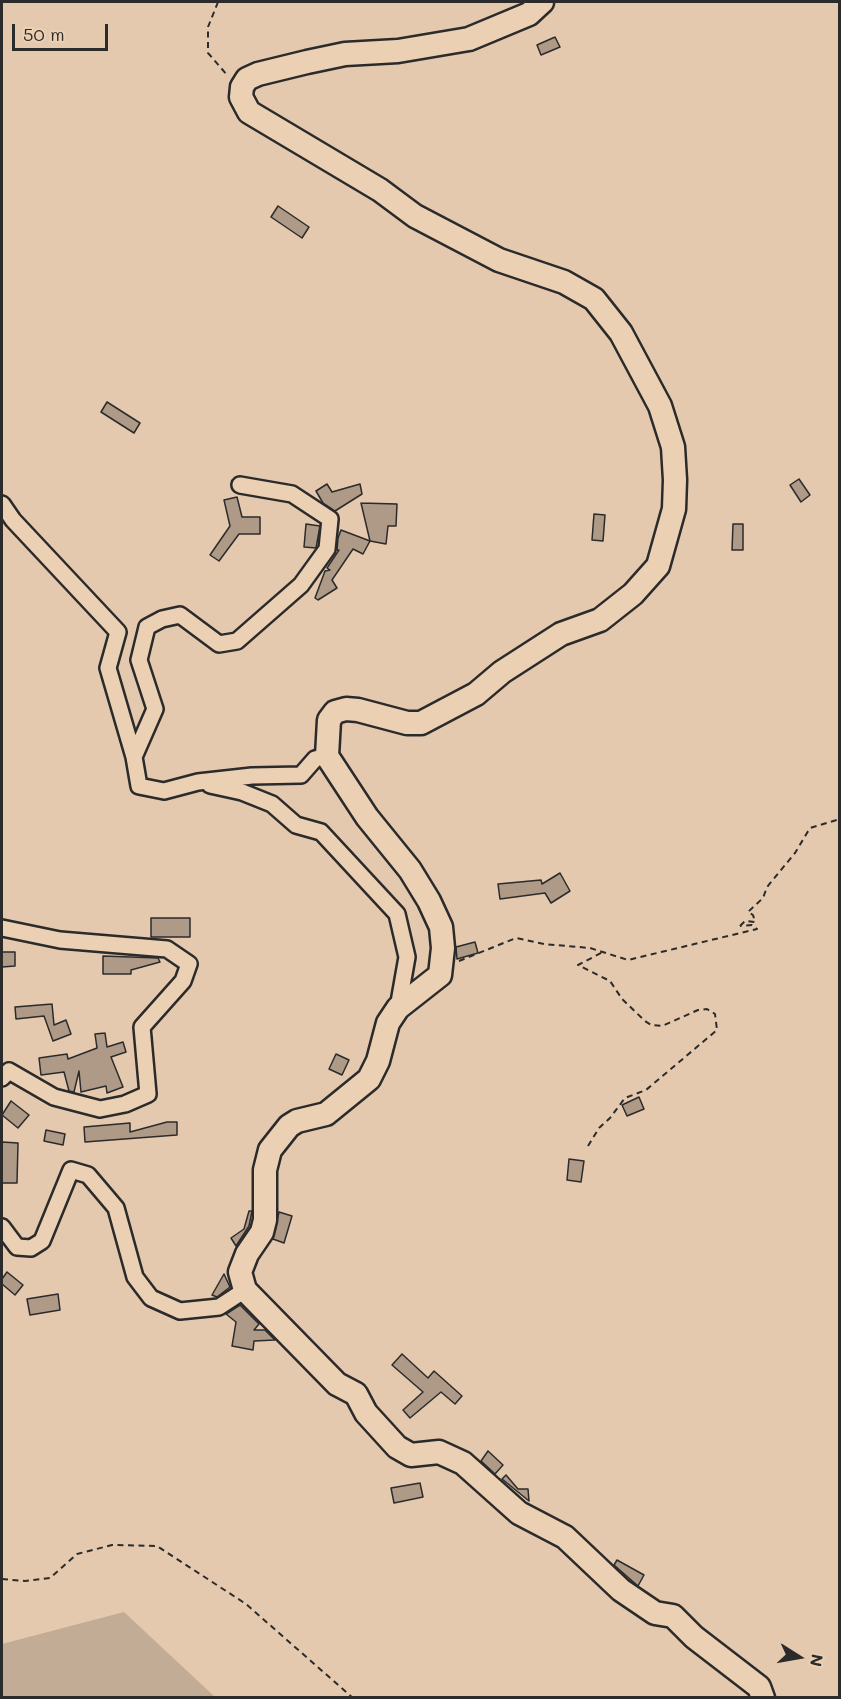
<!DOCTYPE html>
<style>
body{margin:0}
#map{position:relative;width:841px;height:1699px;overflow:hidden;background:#e4c9ae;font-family:Mali,sans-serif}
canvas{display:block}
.frame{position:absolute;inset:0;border:3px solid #2b2b2b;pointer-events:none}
.north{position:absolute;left:769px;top:1627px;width:60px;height:60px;-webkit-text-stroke:4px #ecd0b3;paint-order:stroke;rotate:101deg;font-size:16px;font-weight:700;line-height:24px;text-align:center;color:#2b2b2b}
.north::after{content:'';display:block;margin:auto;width:21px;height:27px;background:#2b2b2b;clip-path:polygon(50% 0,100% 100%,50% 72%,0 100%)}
.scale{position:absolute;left:12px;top:24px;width:96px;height:27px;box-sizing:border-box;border:3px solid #2b2b2b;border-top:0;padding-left:8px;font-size:18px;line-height:21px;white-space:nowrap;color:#2b2b2b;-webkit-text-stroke:4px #ecd0b3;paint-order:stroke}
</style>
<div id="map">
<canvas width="841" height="1699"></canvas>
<div class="frame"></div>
<div class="north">N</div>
<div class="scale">50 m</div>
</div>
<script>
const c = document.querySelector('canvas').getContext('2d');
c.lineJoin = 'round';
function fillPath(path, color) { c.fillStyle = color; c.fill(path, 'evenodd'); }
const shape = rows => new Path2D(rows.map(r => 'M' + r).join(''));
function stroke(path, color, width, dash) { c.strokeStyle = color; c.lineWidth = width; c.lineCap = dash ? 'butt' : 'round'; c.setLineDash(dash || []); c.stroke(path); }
const green = shape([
 [124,1612,215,1697,2,1697,2,1644]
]);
const building = shape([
 [555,37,560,47,541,55,537,45,555,37],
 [278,206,309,227,302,238,271,217,278,206],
 [107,402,140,423,134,433,101,412,107,402],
 [799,479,810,495,801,502,790,485,799,479],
 [327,484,332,492,360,484,362,494,335,511,323,503,316,491,327,484],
 [237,497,242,517,260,517,260,534,239,534,219,561,210,555,230,526,224,500,237,497],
 [361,503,397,504,396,526,388,526,386,544,370,541,363,554,353,549,332,580,337,588,318,600,315,598,325,571,330,570,327,568,339,550,337,550,338,538,341,530,370,541,361,503],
 [594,514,605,515,603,541,592,540,594,514],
 [306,524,320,526,316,548,304,547,306,524],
 [733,524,743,524,743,550,732,550,733,524],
 [560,873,570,891,551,903,545,893,500,899,498,884,541,880,542,884,560,873],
 [151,918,190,918,190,937,151,937,151,918],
 [475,942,478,953,457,959,456,947,475,942],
 [2,952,15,952,15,966,2,967,2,952],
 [103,956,158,958,160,962,131,970,131,974,103,974,103,956],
 [52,1004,54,1025,66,1020,71,1034,53,1041,44,1016,16,1019,15,1007,52,1004],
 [105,1033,107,1047,123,1042,126,1052,111,1057,123,1087,107,1093,106,1086,81,1092,79,1071,74,1092,69,1091,64,1072,41,1075,39,1058,67,1054,68,1059,97,1048,95,1034,105,1033],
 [336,1054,349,1060,342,1075,329,1069,336,1054],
 [639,1097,644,1109,627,1116,622,1105,639,1097],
 [11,1101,29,1115,18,1128,2,1115,11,1101],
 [167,1122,177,1122,177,1135,85,1142,84,1127,130,1123,130,1132,167,1122],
 [46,1130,65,1134,63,1145,44,1141,46,1130],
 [2,1142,18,1143,17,1183,2,1183,2,1142],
 [569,1159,584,1161,581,1182,567,1180,569,1159],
 [249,1211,252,1211,249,1226,236,1246,231,1238,244,1229,249,1211],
 [279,1212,292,1216,284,1243,273,1239,279,1212],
 [7,1272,23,1285,15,1295,2,1284,2,1279,7,1272],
 [224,1274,230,1287,217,1297,212,1295,224,1274],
 [58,1294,60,1310,30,1315,27,1299,58,1294],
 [240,1305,259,1324,254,1330,265,1330,275,1340,254,1341,253,1350,232,1346,236,1322,226,1314,240,1305],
 [402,1354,428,1378,434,1371,462,1396,455,1404,441,1392,410,1418,403,1410,423,1392,392,1365,402,1354],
 [488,1451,503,1465,495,1474,481,1461,488,1451],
 [506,1475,518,1489,528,1489,529,1501,502,1479,506,1475],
 [420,1483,423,1497,394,1503,391,1488,420,1483],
 [617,1560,644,1575,638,1586,614,1565,617,1560]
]);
const path = shape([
 [218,2,208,27,208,53,228,76],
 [740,926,745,921,755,922,753,915,748,912,763,898,767,887,795,853,810,828,840,819],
 [459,961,516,938,544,944,590,948,628,960,757,929,752,925,740,926],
 [588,1146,599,1128,610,1118,625,1098,646,1090,717,1030,715,1014,707,1009,698,1010,662,1026,651,1025,645,1021,622,999,610,981,578,965,603,952],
 [2,1579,25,1581,50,1578,77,1554,112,1545,157,1546,246,1604,353,1698]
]);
const street = shape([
 [240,485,292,494,330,519,327,549,301,585,237,641,219,644,180,615,162,619,147,627,139,660,155,709,134,757,139,786,164,791,198,782,252,776,301,775,315,759,327,756],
 [2,504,13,520,118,632,108,668,134,757],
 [210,785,242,792,272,804,296,825,321,832,397,914,407,957,398,1008],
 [2,928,60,940,167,949,189,964,183,981,142,1027,148,1094,125,1104,100,1109,54,1097,9,1071,2,1078],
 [2,1227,17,1247,31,1248,42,1241,71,1170,88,1175,116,1208,135,1277,151,1298,180,1311,219,1307,245,1290]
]);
const secondary = shape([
 [542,2,529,14,469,39,398,51,345,54,307,62,258,74,247,79,242,87,241,97,249,112,380,190,415,216,499,260,564,282,594,299,621,333,660,406,673,447,675,480,674,509,658,566,633,594,600,620,561,634,502,672,476,694,421,723,407,723,358,710,346,709,335,712,329,720,327,756,367,817,410,870,429,901,441,927,443,948,440,975,398,1008,388,1023,378,1061,369,1079,326,1114,297,1121,289,1126,270,1150,265,1170,265,1220,262,1232,247,1254,240,1272,245,1290,337,1384,356,1394,366,1413,397,1447,411,1455,439,1452,463,1463,519,1513,565,1537,621,1590,655,1613,673,1616,694,1637,759,1687,763,1698]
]);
fillPath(green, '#c2ac95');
fillPath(building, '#ae9a87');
stroke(building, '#2b2b2b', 1.5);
stroke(street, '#2b2b2b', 20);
stroke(secondary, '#2b2b2b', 27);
stroke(path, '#2b2b2b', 2, [6, 4.5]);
stroke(street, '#ecd0b3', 15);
stroke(secondary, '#ecd0b3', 22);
</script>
